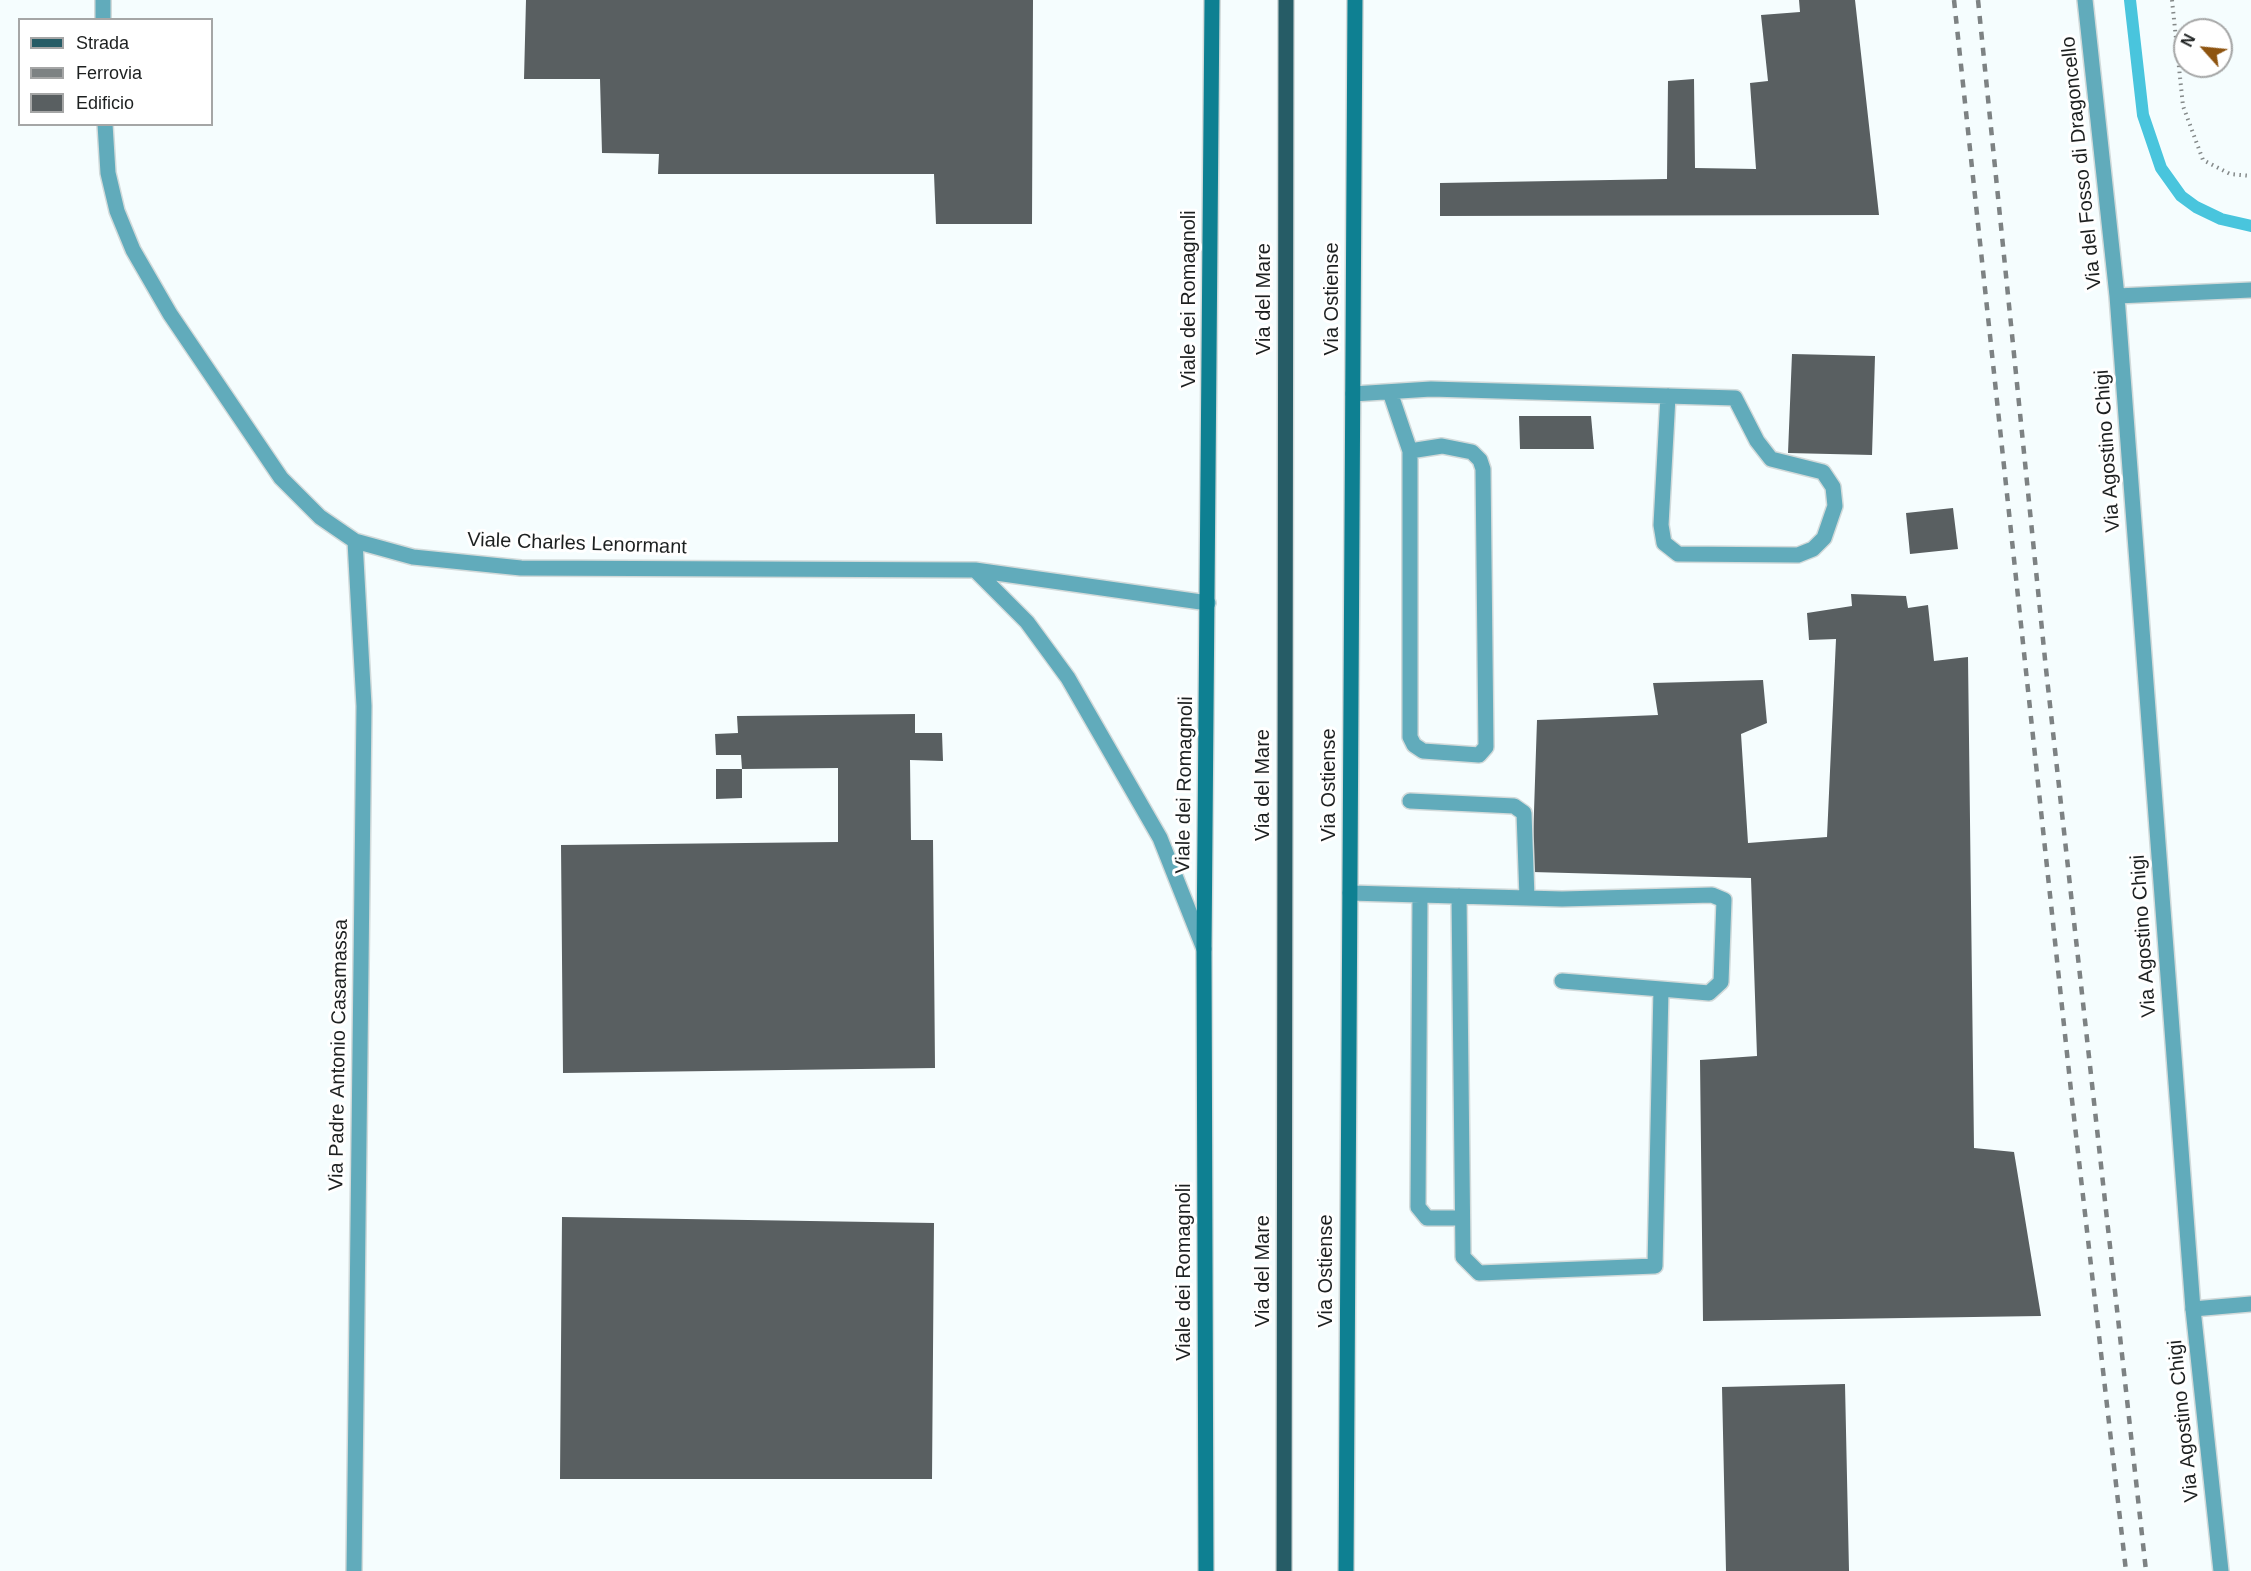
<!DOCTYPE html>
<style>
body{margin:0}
#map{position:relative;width:2251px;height:1571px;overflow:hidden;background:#f5fdfe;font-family:Helvetica,sans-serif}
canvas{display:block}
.legend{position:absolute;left:18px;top:18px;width:195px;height:108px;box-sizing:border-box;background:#fff;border:2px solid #a5a6a6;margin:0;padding:8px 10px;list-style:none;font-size:18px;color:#1d2020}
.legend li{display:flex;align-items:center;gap:12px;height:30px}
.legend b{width:30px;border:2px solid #a5a6a6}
.north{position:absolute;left:2173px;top:18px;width:60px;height:60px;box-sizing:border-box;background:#fff;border:2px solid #a5a6a6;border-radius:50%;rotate:297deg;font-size:16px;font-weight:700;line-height:24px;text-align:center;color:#1d2020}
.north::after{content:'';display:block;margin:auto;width:21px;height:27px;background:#8e5410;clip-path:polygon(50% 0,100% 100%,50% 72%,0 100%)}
</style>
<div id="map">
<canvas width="2251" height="1571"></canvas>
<ul class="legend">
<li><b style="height:8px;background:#265c66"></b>Strada</li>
<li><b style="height:8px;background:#7d8283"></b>Ferrovia</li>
<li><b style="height:16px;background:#595f61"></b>Edificio</li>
</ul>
<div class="north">N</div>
</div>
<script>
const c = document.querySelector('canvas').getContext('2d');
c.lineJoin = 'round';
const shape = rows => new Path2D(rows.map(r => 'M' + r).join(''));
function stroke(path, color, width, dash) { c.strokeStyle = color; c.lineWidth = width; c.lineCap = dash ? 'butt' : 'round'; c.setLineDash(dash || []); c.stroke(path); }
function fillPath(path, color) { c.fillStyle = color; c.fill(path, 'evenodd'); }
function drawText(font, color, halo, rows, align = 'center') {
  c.font = font + ' Helvetica,sans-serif'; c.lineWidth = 6; c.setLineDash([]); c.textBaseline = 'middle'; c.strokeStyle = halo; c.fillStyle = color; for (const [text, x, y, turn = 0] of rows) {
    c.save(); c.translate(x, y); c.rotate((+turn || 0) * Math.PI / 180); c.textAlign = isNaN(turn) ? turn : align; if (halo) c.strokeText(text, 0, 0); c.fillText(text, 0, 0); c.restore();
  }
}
const stream = shape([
 [2130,0,2143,115,2161,168,2181,196,2196,207,2221,219,2251,226]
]);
const building = shape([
 [526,0,1033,0,1032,224,936,224,934,174,658,174,659,154,602,153,600,79,524,79],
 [1799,0,1855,0,1879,215,1440,216,1440,183,1667,179,1668,81,1694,79,1695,168,1756,169,1750,83,1768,81,1761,15,1800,12],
 [1792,354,1875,356,1872,455,1788,453],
 [1519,416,1591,416,1594,449,1520,449],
 [1953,508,1958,549,1910,554,1906,513],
 [1851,594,1906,596,1908,608,1928,605,1934,661,1968,657,1974,1148,2014,1152,2041,1316,1703,1321,1700,1060,1757,1056,1751,878,1532,872,1537,720,1658,715,1653,683,1763,680,1767,723,1741,734,1748,843,1827,837,1836,639,1809,640,1807,613,1852,606],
 [915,714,915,733,942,733,943,761,910,760,911,840,933,840,935,1068,563,1073,561,845,838,842,838,768,742,769,742,798,716,799,716,769,742,769,741,755,716,755,715,734,738,733,737,716],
 [562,1217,934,1223,932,1479,560,1479],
 [1845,1384,1849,1571,1726,1571,1722,1387]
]);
const path = shape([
 [2172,0,2183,106,2203,160,2230,174,2251,176]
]);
const service = shape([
 [1390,392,1410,451,1410,737,1414,745,1423,751,1479,755,1486,747,1483,469,1480,460,1472,452,1442,446,1410,451],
 [1353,394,1431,389,1735,398,1757,441,1771,459,1823,472,1833,487,1835,506,1824,538,1813,549,1798,555,1678,554,1664,543,1661,525,1668,396],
 [1410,801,1514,806,1524,813,1527,898],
 [1350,893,1420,895,1562,899,1712,895,1724,900,1721,982,1709,993,1661,989,1655,1266,1479,1273,1463,1257,1459,896],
 [1420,895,1418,1207,1427,1218,1462,1218],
 [1562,981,1661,989]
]);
const minor = shape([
 [103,0,103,20],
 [105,124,108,173,117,211,133,250,170,314,281,478,320,517,355,541,413,557,521,568,975,570,1208,603],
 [975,570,1027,622,1068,678,1160,838,1204,949],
 [2193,1309,2251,1304],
 [354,1571,364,706,355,541]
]);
const tertiary = shape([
 [2085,0,2117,296,2193,1309,2221,1571],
 [2117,296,2251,290]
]);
const secondary = shape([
 [1206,1571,1204,950,1212,0],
 [1346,1571,1355,0]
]);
const primary = shape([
 [1284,1571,1286,0]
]);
const rail = shape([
 [1954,0,2072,1100,2126,1571],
 [1978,0,2046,669,2146,1571]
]);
const streetNames = [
 ["Via del Fosso di Dragoncello",2082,163,-96],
 ["Viale dei Romagnoli",1189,299,-90],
 ["Via del Mare",1264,299,-90],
 ["Via Ostiense",1332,299,-90],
 ["Via Agostino Chigi",2108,451,-94],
 ["Viale Charles Lenormant",577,544,2],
 ["Viale dei Romagnoli",1185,785,-89],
 ["Via del Mare",1263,785,-90],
 ["Via Ostiense",1329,785,-90],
 ["Via Agostino Chigi",2144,936,-94],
 ["Via Padre Antonio Casamassa",339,1055,-89],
 ["Via del Mare",1263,1271,-90],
 ["Via Ostiense",1326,1271,-90],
 ["Viale dei Romagnoli",1184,1272,-90],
 ["Via Agostino Chigi",2184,1421,-96]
];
stroke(stream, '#49c5dd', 12);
fillPath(building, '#595f61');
stroke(service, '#d2dada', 18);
stroke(minor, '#d2dada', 18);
stroke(tertiary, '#d2dada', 18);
stroke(secondary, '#d2dada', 18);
stroke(primary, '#d2dada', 18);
stroke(path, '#848989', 4, [1.5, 4.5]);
stroke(service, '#61abbb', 15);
stroke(minor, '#61abbb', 15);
stroke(tertiary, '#61abbb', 15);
stroke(secondary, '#0e8092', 15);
stroke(primary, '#265c66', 15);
stroke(rail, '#7d8283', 4.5, [8, 8]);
drawText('20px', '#1d2020', '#fff', streetNames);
</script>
